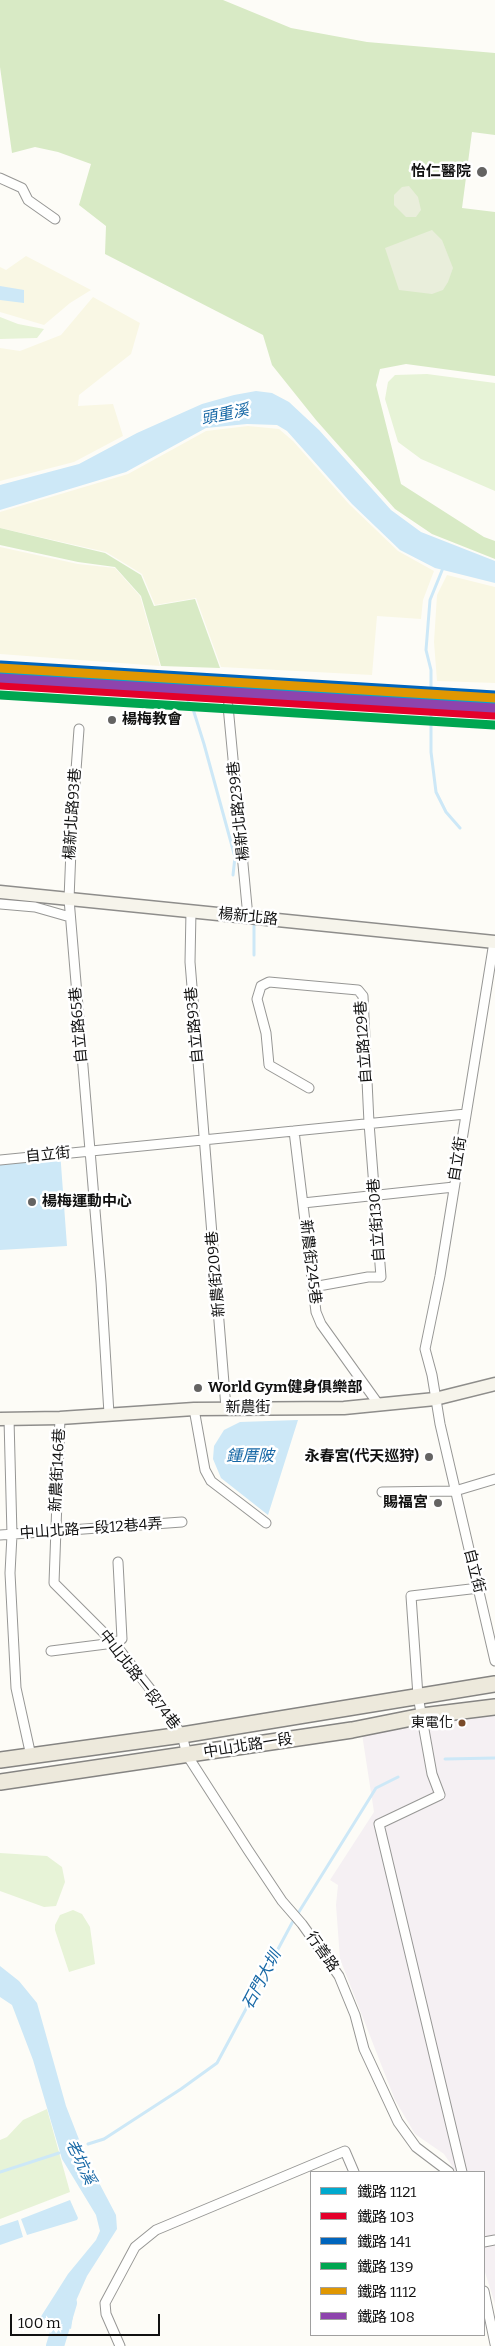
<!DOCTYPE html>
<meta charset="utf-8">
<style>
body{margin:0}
#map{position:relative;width:495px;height:2346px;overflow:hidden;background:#fdfcf7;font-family:Bitter,"Noto Sans TC",serif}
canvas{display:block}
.legend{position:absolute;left:310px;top:2171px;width:175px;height:165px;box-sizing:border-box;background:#fff;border:1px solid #a0a0a0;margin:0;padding:6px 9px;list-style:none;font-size:15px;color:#111}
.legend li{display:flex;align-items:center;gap:10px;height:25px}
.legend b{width:25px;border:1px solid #a0a0a0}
.scale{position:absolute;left:10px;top:2314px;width:150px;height:22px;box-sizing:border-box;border:2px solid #111;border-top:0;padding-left:6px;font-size:15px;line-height:18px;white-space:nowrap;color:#111;-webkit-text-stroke:4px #fff;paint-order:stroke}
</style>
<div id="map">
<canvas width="495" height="2346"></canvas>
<ul class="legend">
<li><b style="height:6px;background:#00a9ce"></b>鐵路 1121</li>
<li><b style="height:6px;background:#e4002b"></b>鐵路 103</li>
<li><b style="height:6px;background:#0065bd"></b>鐵路 141</li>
<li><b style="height:6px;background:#00a651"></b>鐵路 139</li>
<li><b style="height:6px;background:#e09702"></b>鐵路 1112</li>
<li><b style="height:6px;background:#8e44ad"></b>鐵路 108</li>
</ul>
<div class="scale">100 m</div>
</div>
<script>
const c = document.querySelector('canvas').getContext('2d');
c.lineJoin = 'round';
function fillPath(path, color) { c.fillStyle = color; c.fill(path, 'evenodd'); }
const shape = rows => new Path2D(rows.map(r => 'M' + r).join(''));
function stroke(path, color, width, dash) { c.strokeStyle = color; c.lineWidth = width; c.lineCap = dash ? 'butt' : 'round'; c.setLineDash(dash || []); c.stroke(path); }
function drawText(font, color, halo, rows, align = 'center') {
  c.font = font + ' Bitter,"Noto Sans TC",serif'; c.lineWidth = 5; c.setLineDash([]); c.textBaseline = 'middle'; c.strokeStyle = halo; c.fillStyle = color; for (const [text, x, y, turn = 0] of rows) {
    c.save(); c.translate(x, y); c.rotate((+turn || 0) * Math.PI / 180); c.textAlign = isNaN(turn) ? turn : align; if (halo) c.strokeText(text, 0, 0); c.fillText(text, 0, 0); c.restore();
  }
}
const industrial = shape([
 [495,1712,495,2304,484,2269,484,2172,456,2172,444,2154,415,2134,395,2100,340,1959,336,1905,338,1885,330,1880,374,1812,362,1734]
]);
const farmland = shape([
 [26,256,91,290,70,303,44,325,0,312,0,267,6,270],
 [93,297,140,323,131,354,79,395,78,406,113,404,123,436,74,462,0,481,0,348,20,351,61,335],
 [248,426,279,429,293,441,349,504,398,551,434,571,423,600,421,619,377,616,372,675,221,667,196,598,155,605,142,574,106,552,0,528,0,512,128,474,206,431],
 [0,547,78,564,115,568,140,596,160,666,0,654],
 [447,575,495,587,495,683,437,681,434,642,437,595]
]);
const green = shape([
 [0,317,18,324,44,329,37,338,0,339],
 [427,374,495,383,495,491,421,459,398,442,385,399,388,382,395,375],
 [0,1853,47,1856,62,1867,65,1882,56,1906,44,1907,0,1891],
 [73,1910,82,1914,90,1927,95,1964,69,1972,55,1930,55,1925,60,1915],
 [47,2109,70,2192,0,2219,0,2140,7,2137,23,2120]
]);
const forest = shape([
 [0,0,223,0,291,28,367,42,495,53,495,135,472,132,462,208,495,212,495,376,406,364,380,369,376,385,401,484,484,537,495,541,495,559,432,534,395,509,316,420,272,365,263,335,105,254,106,226,79,205,91,164,58,152,35,147,12,153,0,67],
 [0,528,105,553,141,575,154,606,195,599,220,668,161,666,141,596,115,567,78,562,0,545]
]);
const cemetery = shape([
 [409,186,418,197,421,210,416,217,406,217,394,205,394,195,402,187],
 [432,230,442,240,453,268,448,282,443,290,432,294,399,290,385,248]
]);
const water = shape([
 [0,286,24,290,24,303,0,300],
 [256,391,272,393,289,402,319,430,391,510,421,532,495,561,495,583,435,568,400,550,352,504,287,431,277,425,247,424,206,428,126,472,0,510,0,485,79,464,137,433,202,404,234,395],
 [60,1151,67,1246,0,1250,0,1158],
 [298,1420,268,1515,221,1478,213,1459,214,1446,224,1430,240,1422],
 [0,1966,19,1981,37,2003,66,2106,87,2160,116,2215,117,2229,87,2276,75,2303,71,2329,40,2318,68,2274,96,2240,100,2231,96,2215,62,2159,33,2060,12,2005,0,1997],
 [70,2200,78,2218,77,2220,27,2235,21,2219],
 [18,2220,23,2237,0,2245,0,2226]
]);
const stream = shape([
 [443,568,430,600,426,650,431,670,431,752,436,792,446,812,460,828],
 [181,689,193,709,204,744,235,857,233,875],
 [254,955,254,926],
 [445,1759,495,1758],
 [88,2144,104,2139,181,2089,217,2063,292,1923,376,1788,398,1777],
 [0,2172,59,2153]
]);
const river = shape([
 [55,2346,68,2303]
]);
const street = shape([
 [0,178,22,188,28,200,55,219],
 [228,706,248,917],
 [79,729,72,825,69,899,101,1282,109,1414],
 [0,904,35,907,70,917],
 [191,911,190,962,226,1408],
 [494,942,440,1276,425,1349,432,1375,440,1424,495,1661],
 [309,1088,269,1065,266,1033,257,999,261,986,269,982,358,990,363,996,369,1123,381,1277,368,1277,313,1287],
 [294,1131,316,1312,321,1324,379,1405],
 [0,1160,466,1114],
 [303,1203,454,1187],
 [194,1409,205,1470,211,1481,266,1523],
 [60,1418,54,1583,114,1643,151,1690,182,1735,187,1755,248,1850,282,1901,302,1924,339,1976,355,2015,364,2049,398,2122,416,2147,449,2172],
 [9,1419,12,1535,10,1573,16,1688,31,1756],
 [382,1492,455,1491,495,1479],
 [0,1535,182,1522],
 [51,1651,114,1643,122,1639,118,1562],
 [462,2172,379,1824,440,1795,432,1774,418,1696,411,1596,479,1588],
 [484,2242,495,2240],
 [484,2291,495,2344],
 [120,2346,106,2314,105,2303,135,2247,156,2230,345,2151,354,2172]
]);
const secondary = shape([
 [0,892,495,942],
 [0,1419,60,1418,194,1409,344,1408,435,1399,495,1384]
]);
const primary = shape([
 [0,1760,182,1735,495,1684],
 [0,1782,352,1730,422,1716,495,1707]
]);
const rail1 = shape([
 [0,675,495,705]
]);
const rail2 = shape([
 [0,685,494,715]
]);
const rail3 = shape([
 [1,665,495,695]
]);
const rail4 = shape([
 [0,695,494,725]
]);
const rail5 = shape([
 [0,668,495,698]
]);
const rail6 = shape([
 [0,678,494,708]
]);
const markers = [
 [482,172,6,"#646362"],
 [112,720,5,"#646362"],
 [32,1202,5,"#646362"],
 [198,1388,5,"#646362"],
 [429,1457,5,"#646362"],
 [438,1503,5,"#646362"],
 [462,1723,4.5,"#7a4b2a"]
];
const busNames = [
 ["東電化",453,1723]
];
const poiNames = [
 ["怡仁醫院",471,172],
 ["楊梅教會",122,720,"left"],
 ["楊梅運動中心",42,1202,"left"],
 ["World Gym健身俱樂部",208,1388,"left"],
 ["永春宮(代天巡狩)",419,1457],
 ["賜福宮",428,1503]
];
const streetNames = [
 ["楊新北路239巷",239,811,-96],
 ["楊新北路93巷",73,814,-86],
 ["楊新北路",248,917,6],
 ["自立路65巷",79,1025,-95],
 ["自立路93巷",195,1025,-95],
 ["自立路129巷",364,1042,-94],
 ["自立街",48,1155,-6],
 ["自立街",458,1159,-81],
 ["自立街130巷",377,1220,-94],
 ["新農街245巷",310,1262,83],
 ["新農街209巷",216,1274,-95],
 ["新農街",248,1408],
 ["新農街146巷",58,1470,-87],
 ["中山北路一段12巷4弄",91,1529,-4],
 ["自立街",474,1571,76],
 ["中山北路一段74巷",139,1680,52],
 ["中山北路一段",248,1746,-9],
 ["行善路",322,1952,55]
];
const waterNames = [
 ["頭重溪",225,415,-11],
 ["鍾厝陂",250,1457],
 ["石門大圳",262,1980,-62],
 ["老坑溪",80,2162,64]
];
fillPath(industrial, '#f5f0f3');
fillPath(farmland, '#f9f7e4');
fillPath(green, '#e7f3d7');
fillPath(forest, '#d8eac5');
fillPath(cemetery, '#e9eedb');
fillPath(water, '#cde8f7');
stroke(stream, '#cde8f7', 3);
stroke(river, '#cde8f7', 18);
stroke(street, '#979795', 11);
stroke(secondary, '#8e8d8b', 15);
stroke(primary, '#858482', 18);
stroke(street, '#fffffe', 9);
stroke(secondary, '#f6f4eb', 12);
stroke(primary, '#ede9dc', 15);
stroke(rail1, '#00a9ce', 9);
stroke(rail2, '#e4002b', 9);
stroke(rail3, '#0065bd', 9);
stroke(rail4, '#00a651', 9);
stroke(rail5, '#e09702', 9);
stroke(rail6, '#8e44ad', 9);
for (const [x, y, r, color] of markers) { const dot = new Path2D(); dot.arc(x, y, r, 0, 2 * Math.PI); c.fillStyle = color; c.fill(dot); stroke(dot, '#fff', 2); }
drawText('14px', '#111', '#fff', busNames, 'right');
drawText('bold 15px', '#111', '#fff', poiNames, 'right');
drawText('15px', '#111', '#fff', streetNames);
drawText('italic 16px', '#1768a6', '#fff', waterNames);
</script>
